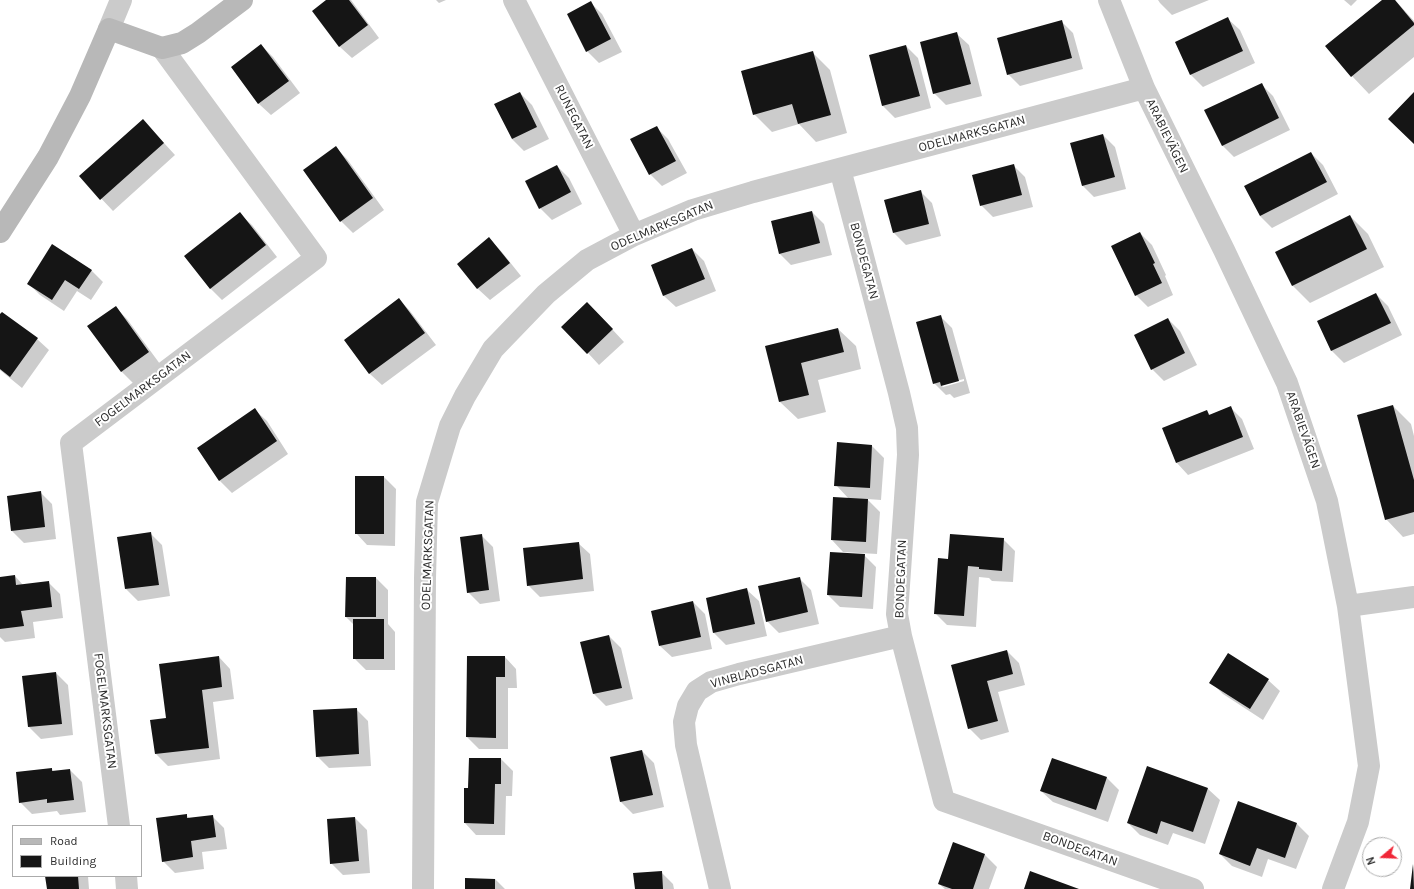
<!DOCTYPE html>
<meta charset="utf-8">
<style>
body{margin:0}
#map{position:relative;width:1414px;height:889px;overflow:hidden;background:#fff;font-family:Karla,sans-serif}
canvas{display:block}
.legend{position:absolute;left:12px;top:825px;width:130px;height:52px;box-sizing:border-box;background:#fff;border:1px solid #ababab;margin:0;padding:5px 7px;list-style:none;font-size:12px;color:#2e2e2e}
.legend li{display:flex;align-items:center;gap:8px;height:20px}
.legend b{width:20px;border:1px solid #ababab}
.north{position:absolute;left:1362px;top:837px;width:40px;height:40px;box-sizing:border-box;background:#fff;border:1px solid #ababab;border-radius:50%;rotate:251deg;font-size:11px;font-weight:700;line-height:16px;text-align:center;color:#2e2e2e}
.north::after{content:'';display:block;margin:auto;width:14px;height:18px;background:#f02637;clip-path:polygon(50% 0,100% 100%,50% 72%,0 100%)}
</style>
<div id="map">
<canvas width="1414" height="889"></canvas>
<ul class="legend">
<li><b style="height:5px;background:#b8b8b8"></b>Road</li>
<li><b style="height:11px;background:#151515"></b>Building</li>
</ul>
<div class="north">N</div>
</div>
<script>
const c = document.querySelector('canvas').getContext('2d');
c.lineJoin = 'round';
function fillPath(path, color) { c.fillStyle = color; c.fill(path, 'evenodd'); }
const shape = rows => new Path2D(rows.map(r => 'M' + r).join(''));
function stroke(path, color, width, dash) { c.strokeStyle = color; c.lineWidth = width; c.lineCap = dash ? 'butt' : 'round'; c.setLineDash(dash || []); c.stroke(path); }
function drawText(font, color, halo, rows, align = 'center') {
  c.font = font + ' Karla,sans-serif'; c.lineWidth = 4; c.setLineDash([]); c.textBaseline = 'middle'; c.strokeStyle = halo; c.fillStyle = color; for (const [text, x, y, turn = 0] of rows) {
    c.save(); c.translate(x, y); c.rotate((+turn || 0) * Math.PI / 180); c.textAlign = isNaN(turn) ? turn : align; if (halo) c.strokeText(text, 0, 0); c.fillText(text, 0, 0); c.restore();
  }
}
const shadow = shape([
 [328,0,351,0,379,38,352,58,340,47,313,11],
 [436,0,446,0,439,3],
 [1158,0,1209,0,1172,15,1160,3],
 [1344,0,1357,0,1351,6],
 [1383,0,1395,0,1414,21,1414,57,1369,94,1352,76],
 [590,2,602,14,622,52,599,63,587,51,568,14],
 [1228,19,1240,30,1255,63,1203,87,1191,75,1176,42],
 [1062,22,1073,33,1083,69,1020,86,1008,74],
 [957,34,969,45,982,96,946,105,934,93],
 [261,45,273,57,300,93,271,115,259,104,232,67],
 [906,46,918,58,931,108,895,118,883,106,870,56],
 [812,52,830,70,847,133,816,142,799,124,772,132,754,114],
 [1261,84,1273,96,1290,130,1234,157,1222,145],
 [520,93,532,105,549,139,524,151,512,139],
 [143,120,175,155,113,211,80,176],
 [656,127,668,139,687,173,662,186,650,174,632,140],
 [1103,135,1115,147,1126,189,1094,197,1082,185],
 [336,148,347,159,384,210,353,233,341,221],
 [1311,153,1323,165,1338,194,1272,228,1260,216],
 [1013,165,1025,177,1033,207,993,217,981,205],
 [557,166,569,178,582,204,552,220,540,208],
 [921,192,932,203,941,236,906,245,894,233],
 [812,212,824,224,832,255,791,265,779,253],
 [240,214,252,225,277,257,222,300,210,288],
 [1350,216,1368,234,1384,267,1310,303,1292,285],
 [1140,233,1152,245,1166,275,1165,276,1173,295,1148,307,1136,295],
 [489,239,501,251,521,276,490,300,478,289,458,264],
 [692,249,704,261,716,291,676,307,664,296,652,266],
 [91,270,103,282,91,300,77,291,64,311,40,295,28,283],
 [1376,294,1388,306,1402,335,1344,363,1332,351,1318,321],
 [399,299,410,311,436,345,382,385,370,374,345,340],
 [115,307,127,319,160,364,134,384,122,372,89,326],
 [599,315,624,342,599,365,588,353],
 [0,316,37,339,49,350,22,388,0,370],
 [940,316,952,328,970,393,954,398,950,394,946,395,934,383],
 [964,379,964,381,943,387,941,385],
 [1168,319,1180,331,1197,365,1164,381,1152,369],
 [838,329,856,346,861,369,818,380,826,412,798,419,780,402,766,347],
 [1393,406,1411,424,1414,436,1414,534,1403,537,1386,519],
 [1230,407,1242,419,1254,449,1188,475,1177,463,1207,411,1210,415],
 [255,410,267,421,288,454,232,493,220,481,198,449],
 [838,444,872,446,884,458,881,500,867,499,880,512,877,554,843,552,832,540,849,499,836,485],
 [384,477,396,489,395,546,367,545,356,533],
 [40,492,52,504,56,539,24,543,12,531],
 [150,533,162,545,170,596,138,601,126,589],
 [481,535,493,547,500,601,480,604,468,592],
 [1003,539,1015,551,1013,582,992,581,989,578,979,577,976,627,947,625,935,613,949,560],
 [578,543,590,554,594,591,540,597,528,585],
 [864,555,876,567,873,609,840,607,828,595],
 [15,576,23,585,48,582,60,594,63,618,33,622,35,638,5,642,0,637,0,578],
 [376,578,388,590,388,624,395,632,395,670,366,670,354,658,354,625,346,617],
 [799,578,811,590,819,624,779,633,767,621],
 [747,590,759,601,767,636,726,645,714,633,707,599],
 [693,602,705,614,712,649,672,657,660,646],
 [609,636,621,648,633,699,606,706,594,694],
 [1007,651,1019,663,1025,685,998,692,1009,732,981,740,969,728,952,666],
 [219,657,230,669,234,699,213,702,220,759,168,766,156,754,167,719],
 [505,657,516,669,517,688,508,688,508,749,479,749,467,737],
 [56,673,68,685,73,735,41,739,29,727,23,677],
 [1268,680,1280,691,1263,720,1223,694,1211,682],
 [356,709,368,721,371,766,329,768,317,756],
 [642,751,654,763,664,807,633,814,621,802,611,758],
 [501,759,513,771,512,796,506,796,505,835,476,835,465,823,469,789],
 [1052,759,1107,778,1119,790,1108,822,1053,802,1041,791],
 [52,769,54,772,70,770,82,782,86,812,60,815,57,811,32,814,20,802],
 [1208,789,1220,800,1205,844,1173,833,1168,845,1140,835,1128,823],
 [186,815,190,819,212,816,224,828,227,849,202,852,204,869,175,873,163,861],
 [355,818,367,830,370,873,343,875,331,863],
 [1297,824,1309,836,1296,869,1268,859,1262,877,1232,866,1220,854],
 [985,855,997,867,989,889,945,889,939,884],
 [1414,864,1414,889,1411,889],
 [661,872,673,884,674,889,636,889],
 [46,876,88,876,89,889,48,889],
 [466,879,495,879,505,889,466,889]
]);
const building = shape([
 [326,0,349,0,368,25,339,47,312,11],
 [1382,0,1395,0,1414,23,1414,25,1351,77,1325,46],
 [591,1,611,39,586,52,567,14],
 [1228,17,1243,51,1190,75,1175,42],
 [1062,20,1072,58,1007,75,997,38],
 [957,32,971,84,933,94,920,42],
 [261,44,289,81,258,104,231,67],
 [906,45,920,96,882,106,869,55],
 [813,51,831,115,798,124,792,104,753,115,741,71],
 [1262,83,1279,118,1222,146,1204,110],
 [520,92,537,127,512,139,494,104],
 [1414,92,1414,144,1388,119],
 [143,119,164,143,100,200,79,176],
 [657,126,676,161,649,175,630,139],
 [1103,134,1115,177,1082,186,1070,143],
 [336,146,373,198,340,222,303,170],
 [1311,152,1327,182,1260,216,1244,186],
 [1014,164,1022,195,980,206,972,175],
 [557,165,571,192,539,209,525,181],
 [921,190,929,224,893,233,884,200],
 [812,211,820,243,779,254,771,221],
 [240,212,266,245,210,289,184,256],
 [1350,215,1367,249,1292,286,1275,252],
 [1140,232,1155,263,1153,264,1162,283,1135,296,1111,246],
 [489,237,510,263,477,289,457,264],
 [52,244,92,270,79,289,65,280,52,300,27,284],
 [692,248,705,279,663,296,651,265],
 [1376,293,1391,323,1331,351,1317,321],
 [399,298,425,333,369,374,344,340],
 [587,302,613,329,587,354,561,327],
 [116,306,149,352,121,372,87,326],
 [2,312,38,338,10,377,0,369,0,314],
 [941,315,959,381,941,386,940,382,933,384,916,322],
 [1168,318,1185,353,1151,370,1134,335],
 [838,328,844,352,801,363,809,395,779,402,765,346],
 [1393,405,1414,480,1414,512,1385,520,1357,415],
 [1231,406,1243,437,1176,463,1162,428,1207,410,1209,415],
 [255,408,277,441,219,481,197,448],
 [837,442,872,445,870,488,834,486],
 [355,476,384,476,384,534,355,534],
 [41,491,45,527,11,531,7,496],
 [833,497,868,499,866,542,831,540],
 [151,532,159,585,125,589,117,537],
 [482,534,489,590,467,593,460,537],
 [950,534,1004,538,1002,571,979,569,979,567,968,566,964,616,934,614,938,558,948,559],
 [579,542,583,579,527,586,523,548],
 [830,552,865,554,862,597,827,595],
 [15,575,16,585,49,581,52,607,21,611,24,626,0,629,0,577],
 [346,577,376,577,376,617,345,617],
 [800,577,808,612,766,622,758,586],
 [747,588,755,624,713,633,706,598],
 [693,601,701,637,659,646,651,611],
 [353,619,384,619,384,659,353,659],
 [609,635,622,688,593,694,580,642],
 [1007,650,1013,674,987,681,998,721,968,729,951,665],
 [1228,653,1269,679,1250,709,1209,683],
 [219,656,222,687,202,690,209,748,155,754,150,720,166,718,159,664],
 [467,656,505,656,505,677,496,677,496,738,466,737],
 [56,672,62,724,28,727,22,676],
 [357,708,359,754,316,757,313,710],
 [642,750,653,795,620,802,610,757],
 [469,758,501,758,501,784,495,784,494,824,464,823,464,788,468,788],
 [1052,758,1107,777,1096,810,1040,791],
 [1147,766,1208,788,1193,832,1161,821,1157,834,1127,823],
 [52,768,52,771,70,769,74,800,47,803,47,799,19,803,16,772],
 [1238,801,1297,823,1285,858,1257,848,1250,866,1219,854],
 [187,814,187,818,213,815,216,837,191,841,193,857,162,862,156,818],
 [355,817,359,861,330,864,327,819],
 [953,842,985,854,973,889,952,889,938,884],
 [1413,864,1414,889,1410,889],
 [662,871,663,889,635,889,633,873],
 [1030,871,1079,889,1024,889],
 [45,876,78,876,79,889,47,889],
 [465,878,495,879,495,889,465,889]
]);
const street = shape([
 [514,0,634,235],
 [1109,0,1144,88,1224,250,1287,383,1327,501,1348,606,1369,766,1358,822,1333,889],
 [109,29,121,0],
 [840,169,899,393,907,428,908,455,897,614,901,636,944,801,1193,889],
 [1348,606,1414,597],
 [119,826,71,443,316,258,162,48],
 [126,876,127,889],
 [423,889,425,578,427,502,450,426,465,396,493,349,546,294,587,260,634,235,693,210,753,192,1144,88],
 [720,889,686,745,684,722,688,706,697,691,711,682,739,674,901,636]
]);
const secondary = shape([
 [0,232,48,157,80,96,109,29,162,48,182,43,198,33,242,0]
]);
const streetNames = [
 ["RUNEGATAN",574,117,63],
 ["ODELMARKSGATAN",972,134,-15],
 ["ARABIEVÄGEN",1167,136,64],
 ["ODELMARKSGATAN",662,226,-23],
 ["BONDEGATAN",864,261,75],
 ["FOGELMARKSGATAN",143,389,-37],
 ["ARABIEVÄGEN",1303,430,71],
 ["ODELMARKSGATAN",428,555,-88],
 ["BONDEGATAN",901,579,-88],
 ["VINBLADSGATAN",757,672,-15],
 ["FOGELMARKSGATAN",105,711,83],
 ["BONDEGATAN",1080,849,20]
];
fillPath(shadow, '#0003');
fillPath(building, '#151515');
stroke(street, '#cbcbcb', 22);
stroke(secondary, '#b8b8b8', 22);
drawText('13px', '#2e2e2e', '#fff', streetNames);
</script>
